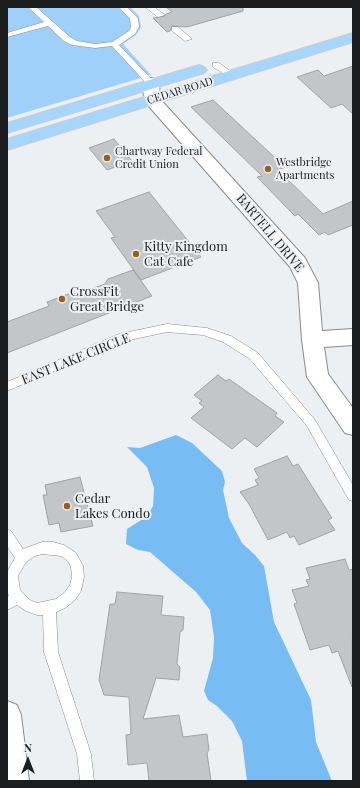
<!DOCTYPE html>
<style>
body{margin:0}
#map{position:relative;width:360px;height:788px;overflow:hidden;background:#edf0f3;font-family:"Playfair Display",serif}
canvas{display:block}
.frame{position:absolute;inset:0;border:8px solid #1c1d1e;pointer-events:none}
.north{position:absolute;left:8px;top:740px;width:40px;height:40px;-webkit-text-stroke:3px #edf0f3;paint-order:stroke;rotate:0deg;font-size:11px;font-weight:700;line-height:16px;text-align:center;color:#1c1d1e}
.north::after{content:'';display:block;margin:auto;width:14px;height:18px;background:#1c1d1e;clip-path:polygon(50% 0,100% 100%,50% 72%,0 100%)}
</style>
<div id="map">
<canvas width="360" height="788"></canvas>
<div class="frame"></div>
<div class="north">N</div>
</div>
<script>
const c = document.querySelector('canvas').getContext('2d');
c.lineJoin = 'round';
function fillPath(path, color) { c.fillStyle = color; c.fill(path, 'evenodd'); }
const shape = rows => new Path2D(rows.map(r => 'M' + r).join(''));
function stroke(path, color, width, dash) { c.strokeStyle = color; c.lineWidth = width; c.lineCap = dash ? 'butt' : 'round'; c.setLineDash(dash || []); c.stroke(path); }
function drawText(font, color, halo, rows, align = 'center') {
  c.font = font + ' "Playfair Display",serif'; c.lineWidth = 4; c.setLineDash([]); c.textBaseline = 'middle'; c.strokeStyle = halo; c.fillStyle = color; for (const [text, x, y, turn = 0] of rows) {
    c.save(); c.translate(x, y); c.rotate((+turn || 0) * Math.PI / 180); c.textAlign = isNaN(turn) ? turn : align; if (halo) c.strokeText(text, 0, 0); c.fillText(text, 0, 0); c.restore();
  }
}
const green = shape([
 [7,7,130,7,139,16,141,27,136,35,123,44,151,75,7,118]
]);
const water = shape([
 [176,435,192,443,222,471,225,482,223,490,229,518,242,543,255,555,264,566,274,622,311,700,316,742,332,781,247,781,242,741,232,721,217,706,208,700,204,691,213,658,214,637,210,610,196,592,150,552,138,550,126,544,127,529,146,517,153,506,154,488,147,467,127,447,140,448]
]);
const building = shape([
 [166,7,243,7,243,11,187,27,172,26,170,31,167,32,153,18,165,16,166,14,172,12,166,7],
 [353,66,353,114,342,104,331,108,297,77,318,70,324,76,353,66],
 [213,100,285,167,278,170,323,214,353,201,353,225,328,235,325,232,319,235,298,214,295,216,257,177,262,176,191,107,213,100],
 [114,139,132,161,107,170,89,148,114,139],
 [149,192,201,257,141,280,111,238,115,237,96,211,149,192],
 [133,270,152,296,7,353,7,322,49,306,47,302,71,293,77,294,105,284,108,279,133,270],
 [218,375,226,381,229,379,277,413,275,416,284,422,257,447,245,438,232,449,191,418,204,407,199,403,202,401,194,395,218,375],
 [287,456,293,466,298,464,332,518,328,520,335,530,299,545,294,536,290,538,287,532,268,540,249,504,240,492,258,485,255,480,259,478,254,469,287,456],
 [80,477,93,526,61,532,59,523,49,525,43,495,47,495,45,485,80,477],
 [345,559,349,570,353,569,352,687,338,651,332,653,329,645,310,650,294,604,297,603,292,590,309,586,306,580,310,579,306,568,345,559],
 [117,592,163,596,161,615,184,617,183,630,180,632,177,664,180,667,179,680,156,678,143,719,179,715,183,737,207,734,209,750,207,753,211,781,149,781,147,763,128,765,126,735,131,734,129,697,104,695,99,680,110,604,115,604,117,592]
]);
const service = shape([
 [28,7,36,7,70,37,77,41,95,44,112,42,129,31,131,27,130,19,119,7,127,7,138,18,139,27,135,34,119,45,155,83,148,85,112,46,95,48,72,45,64,41,48,26,7,37,7,33,44,22,28,7],
 [145,7,154,7,165,15,158,17,145,7],
 [172,27,178,27,192,39,185,41,172,31,172,27],
 [213,63,219,63,236,75,229,77,213,67,213,63],
 [167,324,207,328,231,336,258,353,315,420,353,485,353,501,349,500,307,426,250,359,223,342,203,335,167,332,125,341,7,391,7,382,119,334,167,324],
 [7,529,11,531,23,549,42,542,53,542,64,545,76,553,83,566,84,577,81,591,74,601,65,608,56,612,58,652,91,754,94,781,80,781,77,754,44,652,43,615,37,615,26,611,17,605,7,610,7,597,9,596,7,591,7,572,15,558,7,546,7,529],
 [42,554,61,556,68,561,71,567,72,577,70,585,64,593,56,599,37,603,30,600,20,590,18,576,26,562,35,556,42,554]
]);
const minor = shape([
 [151,78,157,80,159,83,160,99,305,258,318,283,322,331,353,329,353,345,324,347,328,374,353,408,353,435,345,433,307,377,302,340,298,283,290,267,146,103,144,100,143,83,145,80,151,78],
 [7,701,17,705,21,715,29,781,7,781,7,701]
]);
const primary = shape([
 [353,33,353,42,7,150,7,139,353,33],
 [199,65,204,67,207,70,204,73,7,133,7,123,199,65]
]);
const markers = [
 [107,158,4,"#99601d"],
 [268,169,4,"#99601d"],
 [136,254,4,"#99601d"],
 [62,299,4,"#99601d"],
 [67,506,4,"#99601d"]
];
const farStreetnames = [
 ["CEDAR ROAD",180,91,-17]
];
const farPoinames = [
 ["Chartway Federal",115,152],
 ["Credit Union",115,165],
 ["Westbridge",276,163],
 ["Apartments",276,176]
];
const streetNames = [
 ["BARTELL DRIVE",270,233,50],
 ["EAST LAKE CIRCLE",76,359,-22]
];
const poiNames = [
 ["Kitty Kingdom",144,247],
 ["Cat Cafe",144,262],
 ["CrossFit",70,292],
 ["Great Bridge",70,307],
 ["Cedar",75,499],
 ["Lakes Condo",75,514]
];
fillPath(green, '#9fd0fa');
fillPath(water, '#78bcf4');
fillPath(building, '#c3c6c9');
stroke(building, '#9fa3a6', 1);
stroke(service, '#888b8e', 1);
stroke(minor, '#888b8e', 2);
stroke(primary, '#cdcdce', 2);
fillPath(service, '#fff');
fillPath(minor, '#fff');
fillPath(primary, '#a6d6fb');
for (const [x, y, r, color] of markers) { const dot = new Path2D(); dot.arc(x, y, r, 0, 2 * Math.PI); c.fillStyle = color; c.fill(dot); stroke(dot, '#edf0f3', 1.5); }
drawText('11px', '#1c1d1e', '#edf0f3', farStreetnames);
drawText('11px', '#1c1d1e', '#edf0f3', farPoinames, 'left');
drawText('13px', '#1c1d1e', '#edf0f3', streetNames);
drawText('13px', '#1c1d1e', '#edf0f3', poiNames, 'left');
</script>
